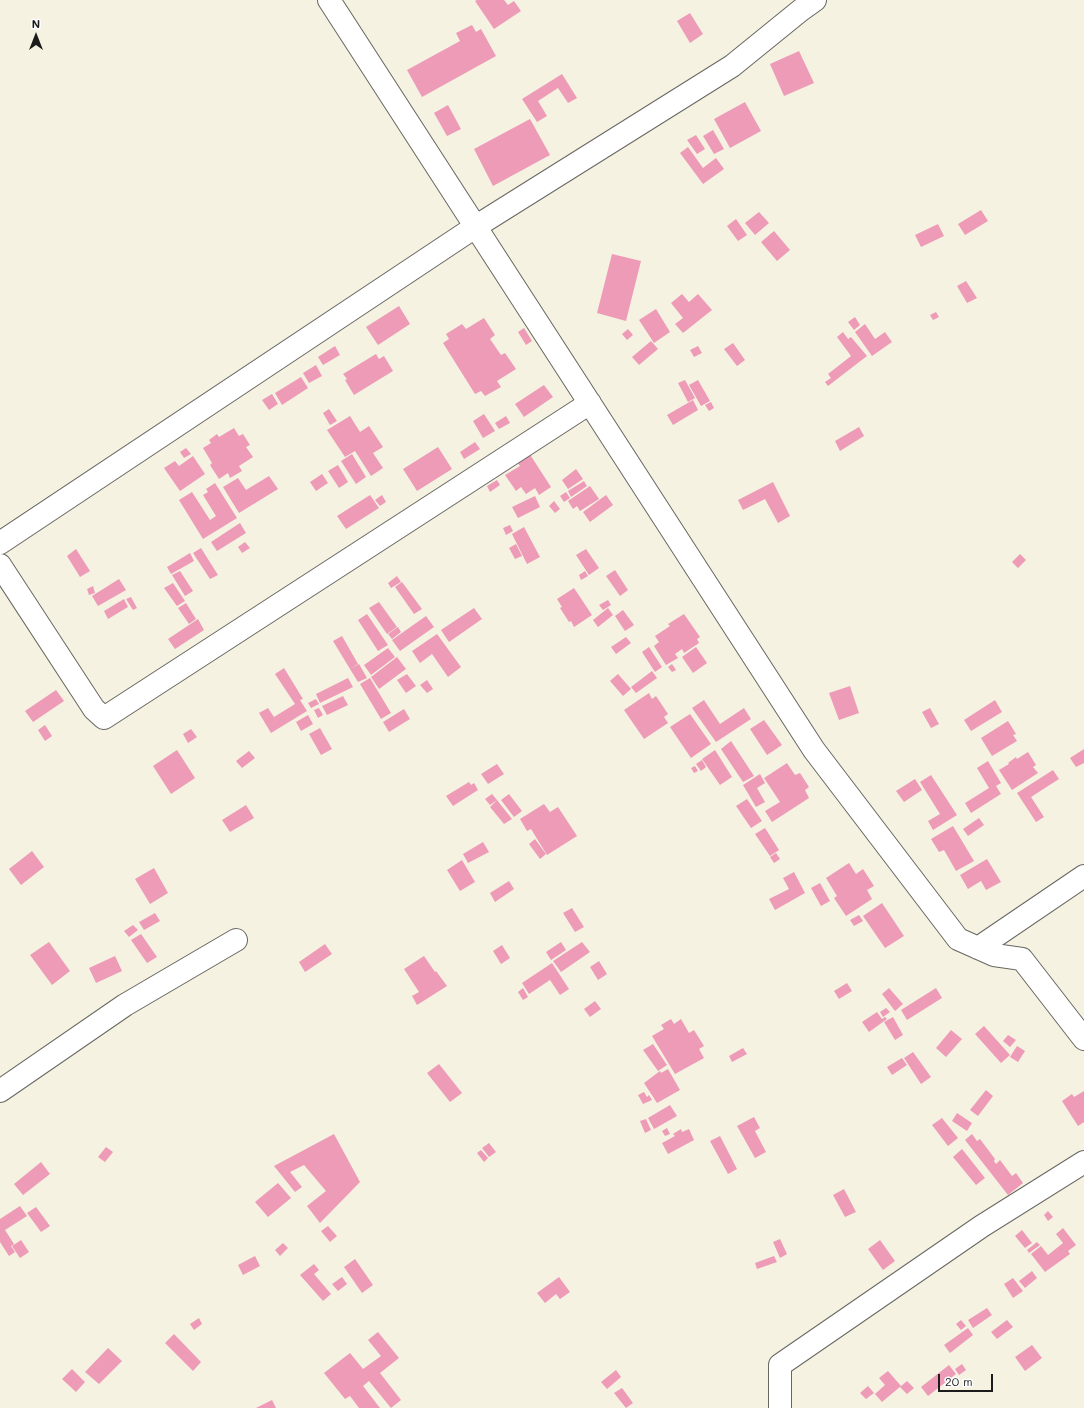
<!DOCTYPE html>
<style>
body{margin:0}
#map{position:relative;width:1084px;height:1408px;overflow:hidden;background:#f5f2e2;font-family:Mali,sans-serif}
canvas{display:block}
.north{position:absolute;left:16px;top:16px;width:40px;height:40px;-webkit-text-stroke:3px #fff;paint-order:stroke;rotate:0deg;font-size:11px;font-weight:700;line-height:16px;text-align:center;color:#1c1c1c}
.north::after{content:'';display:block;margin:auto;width:14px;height:18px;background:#1c1c1c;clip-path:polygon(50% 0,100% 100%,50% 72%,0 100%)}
.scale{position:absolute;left:938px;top:1374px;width:55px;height:18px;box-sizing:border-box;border:2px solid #1c1c1c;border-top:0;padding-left:5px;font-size:12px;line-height:14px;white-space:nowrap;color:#1c1c1c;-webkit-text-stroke:3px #fff;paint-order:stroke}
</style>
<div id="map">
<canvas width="1084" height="1408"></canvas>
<div class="north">N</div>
<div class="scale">20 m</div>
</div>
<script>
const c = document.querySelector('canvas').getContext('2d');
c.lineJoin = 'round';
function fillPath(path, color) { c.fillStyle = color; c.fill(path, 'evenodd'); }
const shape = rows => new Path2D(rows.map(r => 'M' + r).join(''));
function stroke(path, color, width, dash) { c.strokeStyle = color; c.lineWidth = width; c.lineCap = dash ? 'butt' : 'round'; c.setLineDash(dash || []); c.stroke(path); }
const building = shape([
 [477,0,504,0,508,5,514,1,521,11,494,29,475,1],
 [690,13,703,34,690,43,677,21],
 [472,25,476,32,481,29,496,56,422,97,407,70,460,41,456,33],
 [799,51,814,83,784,96,770,64],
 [562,74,577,98,568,103,558,88,538,101,547,116,537,122,522,99],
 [745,102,761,131,730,148,714,119],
 [448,105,461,129,447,136,434,113],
 [530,119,550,155,493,186,474,149],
 [713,130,724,149,714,154,703,136],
 [696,135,705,149,697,154,687,140],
 [688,147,703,168,716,158,724,169,703,184,680,153],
 [981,210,988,221,965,235,958,224],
 [759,212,769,223,755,235,745,223],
 [736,219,747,235,738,241,727,226],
 [938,224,944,236,921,247,915,235],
 [774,231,790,250,777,261,761,242],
 [612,254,641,261,626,321,597,313],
 [966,281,977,298,967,303,957,286],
 [682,294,689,302,698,294,712,310,683,333,675,324,683,318,671,303],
 [399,306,410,324,378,345,366,327],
 [656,309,670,332,654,343,639,320],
 [936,312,939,317,933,320,930,315],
 [855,317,860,325,854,330,848,322],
 [484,318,495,335,490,339,501,355,505,353,516,369,497,381,501,387,485,396,481,391,475,394,443,343,449,339,446,334,462,324,466,329],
 [865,324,875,339,885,332,892,342,872,356,855,332],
 [524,328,532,341,526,345,518,332],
 [628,329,633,335,627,340,622,334],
 [843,332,848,339,851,337,867,356,828,386,825,382,831,378,828,374,851,356,837,337],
 [651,341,658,349,639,365,632,357],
 [733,343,745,360,737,366,724,349],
 [335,346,340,355,323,365,318,357],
 [698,346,702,353,694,357,690,350],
 [376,354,379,359,384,356,393,371,354,395,345,380,347,379,343,374],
 [316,365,322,376,309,383,303,373],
 [301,377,308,388,282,405,275,393],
 [685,380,695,398,688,402,678,383],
 [698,380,710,401,701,406,689,385],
 [544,385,553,397,524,417,515,404],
 [272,394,278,404,269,410,262,400],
 [693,400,698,410,673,425,667,415],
 [711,402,714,408,709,411,705,405],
 [329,409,337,421,330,425,323,413],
 [484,414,495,431,483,438,473,421],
 [350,416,360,432,369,426,383,447,373,453,383,468,371,476,355,451,345,457,327,430],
 [506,416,510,423,499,429,495,423],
 [859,427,864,436,840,451,835,441],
 [234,428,239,436,243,434,250,445,246,447,253,457,239,466,242,471,230,478,228,473,219,479,210,465,212,463,203,448,211,443,209,440,217,434,219,437],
 [475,442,480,449,464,459,460,452],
 [438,447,452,469,417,491,403,469],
 [186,448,191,454,184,458,180,452],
 [529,453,551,487,539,495,535,488,526,494,521,487,516,491,505,475,520,466,516,461],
 [352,454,366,477,356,484,341,461],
 [193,456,205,474,180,491,164,468,175,461,179,466],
 [338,465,348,482,339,488,328,471],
 [576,469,583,479,568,489,562,480],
 [322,474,328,483,316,491,310,482],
 [269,476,278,489,239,513,223,487,238,478,246,490],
 [497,480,500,485,490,492,487,486],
 [584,481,587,486,571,497,568,491],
 [773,482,790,516,778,523,765,499,743,510,738,500],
 [215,483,237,518,203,539,179,500,192,492,210,520,216,516,203,495,208,492,206,489],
 [590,486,599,499,580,511,577,506,573,509,568,501],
 [566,492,570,498,564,502,560,496],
 [370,495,379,508,346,529,337,516],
 [382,495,386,502,380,506,375,500],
 [606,495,613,505,590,522,583,512],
 [535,496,540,507,518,518,512,507],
 [554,501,560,509,555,513,549,506],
 [240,523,246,533,217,551,211,542],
 [510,525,513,531,506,535,503,528],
 [524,527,540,557,527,564,512,534],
 [245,542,250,548,242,553,238,547],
 [516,544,522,556,515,559,509,548],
 [201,548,218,575,210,579,193,553],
 [76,549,90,571,80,577,67,556],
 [586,549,599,568,589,575,576,555],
 [190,553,194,561,171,574,167,567],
 [1020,554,1026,560,1018,568,1012,562],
 [615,570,628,590,620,596,606,576],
 [180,571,193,591,185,596,172,575],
 [585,571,588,576,581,580,579,575],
 [397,576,401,582,391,588,388,583],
 [119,579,126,590,98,606,92,596],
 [402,582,422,609,414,614,395,587],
 [173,583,185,601,177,606,164,588],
 [93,586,95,593,89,595,87,589],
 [574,588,592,615,574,627,571,621,569,622,560,608,562,607,557,599],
 [131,597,137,608,133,610,126,599],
 [124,599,128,607,108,619,104,611],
 [608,600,611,605,603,610,599,605],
 [379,602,397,627,387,634,369,608],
 [186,603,196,619,189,624,178,608],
 [474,608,482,619,449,642,441,630],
 [608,608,613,615,598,627,593,620],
 [623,610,634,625,625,631,615,616],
 [367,614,388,645,378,651,358,620],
 [684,614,700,637,697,639,699,643,684,653,682,649,675,654,678,658,666,665,654,646,659,642,655,636,670,626,668,624],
 [426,616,434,627,400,651,392,640],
 [198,619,204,630,175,649,168,639],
 [398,627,401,632,392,639,388,634],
 [437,634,461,667,448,677,432,654,420,663,412,651],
 [342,636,358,664,350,669,333,641],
 [626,637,631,643,616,654,611,647],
 [649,647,662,667,655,672,642,652],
 [696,647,707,663,693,673,682,657],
 [388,648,395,657,371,675,364,665],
 [397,657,406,669,379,689,371,677],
 [359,664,367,678,358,682,350,669],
 [672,664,676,670,672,672,668,667],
 [284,668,303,699,300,700,307,711,271,733,259,713,268,708,274,717,295,704,275,674],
 [652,671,657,678,636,693,631,687],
 [407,674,416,686,406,693,397,680],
 [618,674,631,689,623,696,610,681],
 [348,678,353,687,320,703,316,694],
 [370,678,391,713,381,719,360,684],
 [427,680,433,689,427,693,420,685],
 [850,686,859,713,839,720,829,693],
 [56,690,64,701,33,722,25,711],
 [649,693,652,699,656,696,668,714,664,717,668,723,644,739,624,710],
 [343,696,348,705,327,715,322,706],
 [316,699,319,704,311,708,308,703],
 [704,700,720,724,744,708,751,719,716,742,692,708],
 [995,700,1002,712,971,731,964,720],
 [319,708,323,715,318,718,314,710],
 [930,708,939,724,931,728,922,712],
 [404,709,410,719,389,732,383,722],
 [690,714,711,744,691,758,670,727],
 [308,715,313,724,301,731,296,722],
 [764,720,782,745,767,755,750,729],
 [1008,721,1016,734,1013,735,1017,741,992,756,981,738],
 [45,725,52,736,45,741,38,730],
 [320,728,332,749,321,755,309,734],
 [191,729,197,737,188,743,183,734],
 [731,741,754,776,743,782,721,749],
 [1084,749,1084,763,1076,767,1070,758],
 [177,750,195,778,171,794,153,766],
 [715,750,732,777,720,785,702,759],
 [249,751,255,758,242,768,236,761],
 [1028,752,1036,765,1033,767,1038,773,1012,790,999,770,1009,764,1008,763,1016,757,1017,759],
 [702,760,706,767,701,771,696,764],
 [988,761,1001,783,996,786,1001,794,971,813,965,803,989,788,977,768],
 [787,763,795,775,800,773,809,787,805,790,809,798,772,822,765,811,780,802,764,778],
 [497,764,504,774,488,784,481,774],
 [695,766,698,771,694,773,691,768],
 [1053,770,1059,779,1031,797,1044,817,1036,822,1017,793],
 [760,774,765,783,757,788,765,802,756,807,743,785],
 [931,775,957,815,933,830,928,821,940,814,920,782],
 [915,779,922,790,904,802,896,791],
 [469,782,471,785,474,783,478,790,453,806,446,796],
 [492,794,497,800,490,805,485,799],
 [509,794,522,811,514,817,501,800],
 [747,799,762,821,751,828,736,806],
 [497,800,512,819,504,824,490,807],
 [544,804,550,812,558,807,577,836,547,855,531,829,527,831,520,819],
 [246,805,254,818,230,832,222,820],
 [979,818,984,825,968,836,963,829],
 [953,826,974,861,956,871,944,850,939,852,931,839],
 [765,828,779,850,770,856,755,834],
 [535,839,546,854,540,859,529,844],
 [483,842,489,852,468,863,463,854],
 [32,851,44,867,21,885,9,869],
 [776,853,780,859,774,863,770,857],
 [987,859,1001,882,986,890,981,881,968,889,960,875],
 [462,860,475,882,460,891,447,870],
 [849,863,856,874,863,869,874,886,867,890,872,899,846,916,834,898,837,896,826,878],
 [154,868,168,893,150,904,135,879],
 [794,872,805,893,775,910,769,899,789,889,783,878],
 [509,881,514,889,495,902,490,893],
 [820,883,830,901,821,906,811,888],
 [882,903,904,936,885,948,863,916],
 [572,908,584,927,575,932,563,913],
 [155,913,160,921,144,930,139,922],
 [859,915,863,921,854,926,850,920],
 [133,925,138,930,129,937,124,931],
 [141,934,157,957,147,963,131,940],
 [49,942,70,971,52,985,30,955],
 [561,942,566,950,551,960,546,952],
 [582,942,590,952,561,972,553,961],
 [325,944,332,954,305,972,299,962],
 [502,945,510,958,501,964,493,951],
 [115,956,122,971,96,983,89,968],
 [424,956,435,972,436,971,447,986,417,1005,412,996,419,992,404,969],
 [599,961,607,974,598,980,590,967],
 [552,963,569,989,560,995,550,980,529,994,522,983],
 [847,983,852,991,839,999,834,991],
 [523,988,528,997,523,1000,518,992],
 [889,988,903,1004,895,1011,882,994],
 [936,988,942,998,907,1020,901,1010],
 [595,1001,601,1009,590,1017,584,1009],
 [886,1008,890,1012,883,1017,880,1012],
 [877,1012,882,1019,885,1017,887,1019,869,1032,862,1022],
 [893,1017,903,1035,895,1040,884,1022],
 [671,1019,674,1024,681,1019,689,1033,694,1030,704,1046,699,1049,704,1058,675,1074,652,1036,664,1029,661,1025],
 [984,1026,1010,1055,1001,1063,975,1034],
 [951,1030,962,1039,946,1057,936,1048],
 [1008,1035,1016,1040,1010,1047,1003,1041],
 [653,1044,667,1065,658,1071,643,1050],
 [1017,1046,1025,1051,1018,1062,1010,1057],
 [743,1048,747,1054,732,1062,729,1056],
 [913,1052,931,1077,921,1084,904,1058],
 [902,1058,907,1065,892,1075,887,1067],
 [439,1064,462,1093,450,1102,427,1073],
 [668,1069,680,1090,657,1103,644,1083,660,1071,661,1073],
 [986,1090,993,1096,978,1116,970,1110],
 [1084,1091,1084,1122,1078,1126,1062,1101,1072,1094,1074,1097],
 [644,1092,647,1097,649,1095,652,1100,643,1104,638,1095],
 [670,1105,677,1116,654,1129,648,1118],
 [957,1113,972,1123,967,1131,952,1121],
 [754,1117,760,1128,755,1131,766,1152,755,1158,737,1126],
 [942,1118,958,1138,948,1146,932,1125],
 [646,1119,651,1130,645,1133,640,1121],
 [667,1128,670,1134,665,1136,662,1131],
 [681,1129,682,1132,689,1129,694,1140,668,1154,662,1143,675,1136,673,1134],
 [334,1134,360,1182,320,1223,307,1206,326,1191,304,1165,290,1172,302,1187,295,1192,274,1166],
 [972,1134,977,1141,980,1139,995,1159,994,1161,996,1164,1000,1160,1012,1176,1016,1173,1023,1183,1008,1195,965,1140],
 [720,1136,737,1169,728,1174,710,1141],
 [489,1143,496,1152,489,1157,482,1148],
 [106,1147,113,1152,105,1162,98,1157],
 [962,1149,985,1178,976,1185,953,1157],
 [481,1150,488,1158,484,1162,477,1153],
 [41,1162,50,1174,23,1195,14,1184],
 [278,1183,291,1198,268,1217,255,1202],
 [844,1189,856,1212,845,1217,833,1195],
 [20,1206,27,1216,5,1230,14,1244,11,1246,15,1252,9,1256,0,1242,0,1219],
 [36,1207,50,1226,41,1232,27,1213],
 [1048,1211,1053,1217,1048,1221,1044,1215],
 [328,1226,337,1236,330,1242,321,1231],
 [1063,1228,1076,1245,1068,1251,1070,1254,1045,1272,1031,1254,1041,1246,1048,1255,1063,1243,1056,1234],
 [1022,1230,1032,1243,1025,1248,1015,1236],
 [780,1239,787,1254,780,1258,773,1242],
 [21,1240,29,1252,20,1258,12,1246],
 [880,1240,895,1261,883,1270,868,1249],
 [1037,1242,1040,1245,1029,1253,1027,1250],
 [283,1243,288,1248,280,1256,275,1250],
 [255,1256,260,1266,243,1275,238,1265],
 [774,1256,777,1262,757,1269,755,1263],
 [355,1259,373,1285,362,1293,344,1267],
 [314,1264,319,1270,314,1274,331,1294,323,1301,300,1275],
 [1032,1271,1037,1278,1025,1288,1019,1281],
 [342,1277,347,1284,338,1291,332,1284],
 [559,1277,570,1292,560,1299,556,1294,545,1303,537,1293],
 [1013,1278,1023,1291,1013,1298,1004,1284],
 [987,1308,992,1315,973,1328,968,1320],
 [199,1318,202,1324,194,1330,190,1324],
 [961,1320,966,1326,961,1330,956,1324],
 [1007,1320,1013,1327,997,1339,991,1332],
 [968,1328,973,1335,950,1353,944,1345],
 [378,1332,399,1358,380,1373,401,1400,391,1408,369,1381,363,1386,380,1408,359,1408,350,1396,345,1399,324,1373,350,1353,363,1369,381,1356,368,1340],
 [174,1334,201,1362,193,1371,165,1343],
 [1032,1345,1042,1358,1025,1371,1015,1357],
 [108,1348,122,1361,99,1384,85,1372],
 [962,1364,966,1370,959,1375,955,1369],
 [949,1365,956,1374,928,1396,921,1387],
 [72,1369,85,1382,76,1392,62,1379],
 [616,1370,621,1377,607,1389,601,1382],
 [888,1371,901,1386,882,1402,875,1394,885,1385,879,1378],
 [907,1381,914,1388,907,1394,900,1387],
 [868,1386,874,1393,866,1399,860,1393],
 [622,1388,633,1403,626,1408,614,1393],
 [272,1400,276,1408,256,1408]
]);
const minor = shape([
 [329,0,814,750,958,939,994,955,1022,959,1084,1039],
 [0,543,475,227,732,66,801,10,815,0],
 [0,565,94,709,104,718,590,403],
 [978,948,1084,876],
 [0,1091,125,1005,236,940],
 [780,1408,780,1365,982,1226,1084,1162]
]);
fillPath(building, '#ed9bb7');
stroke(minor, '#686761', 24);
stroke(minor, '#fff', 22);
</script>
